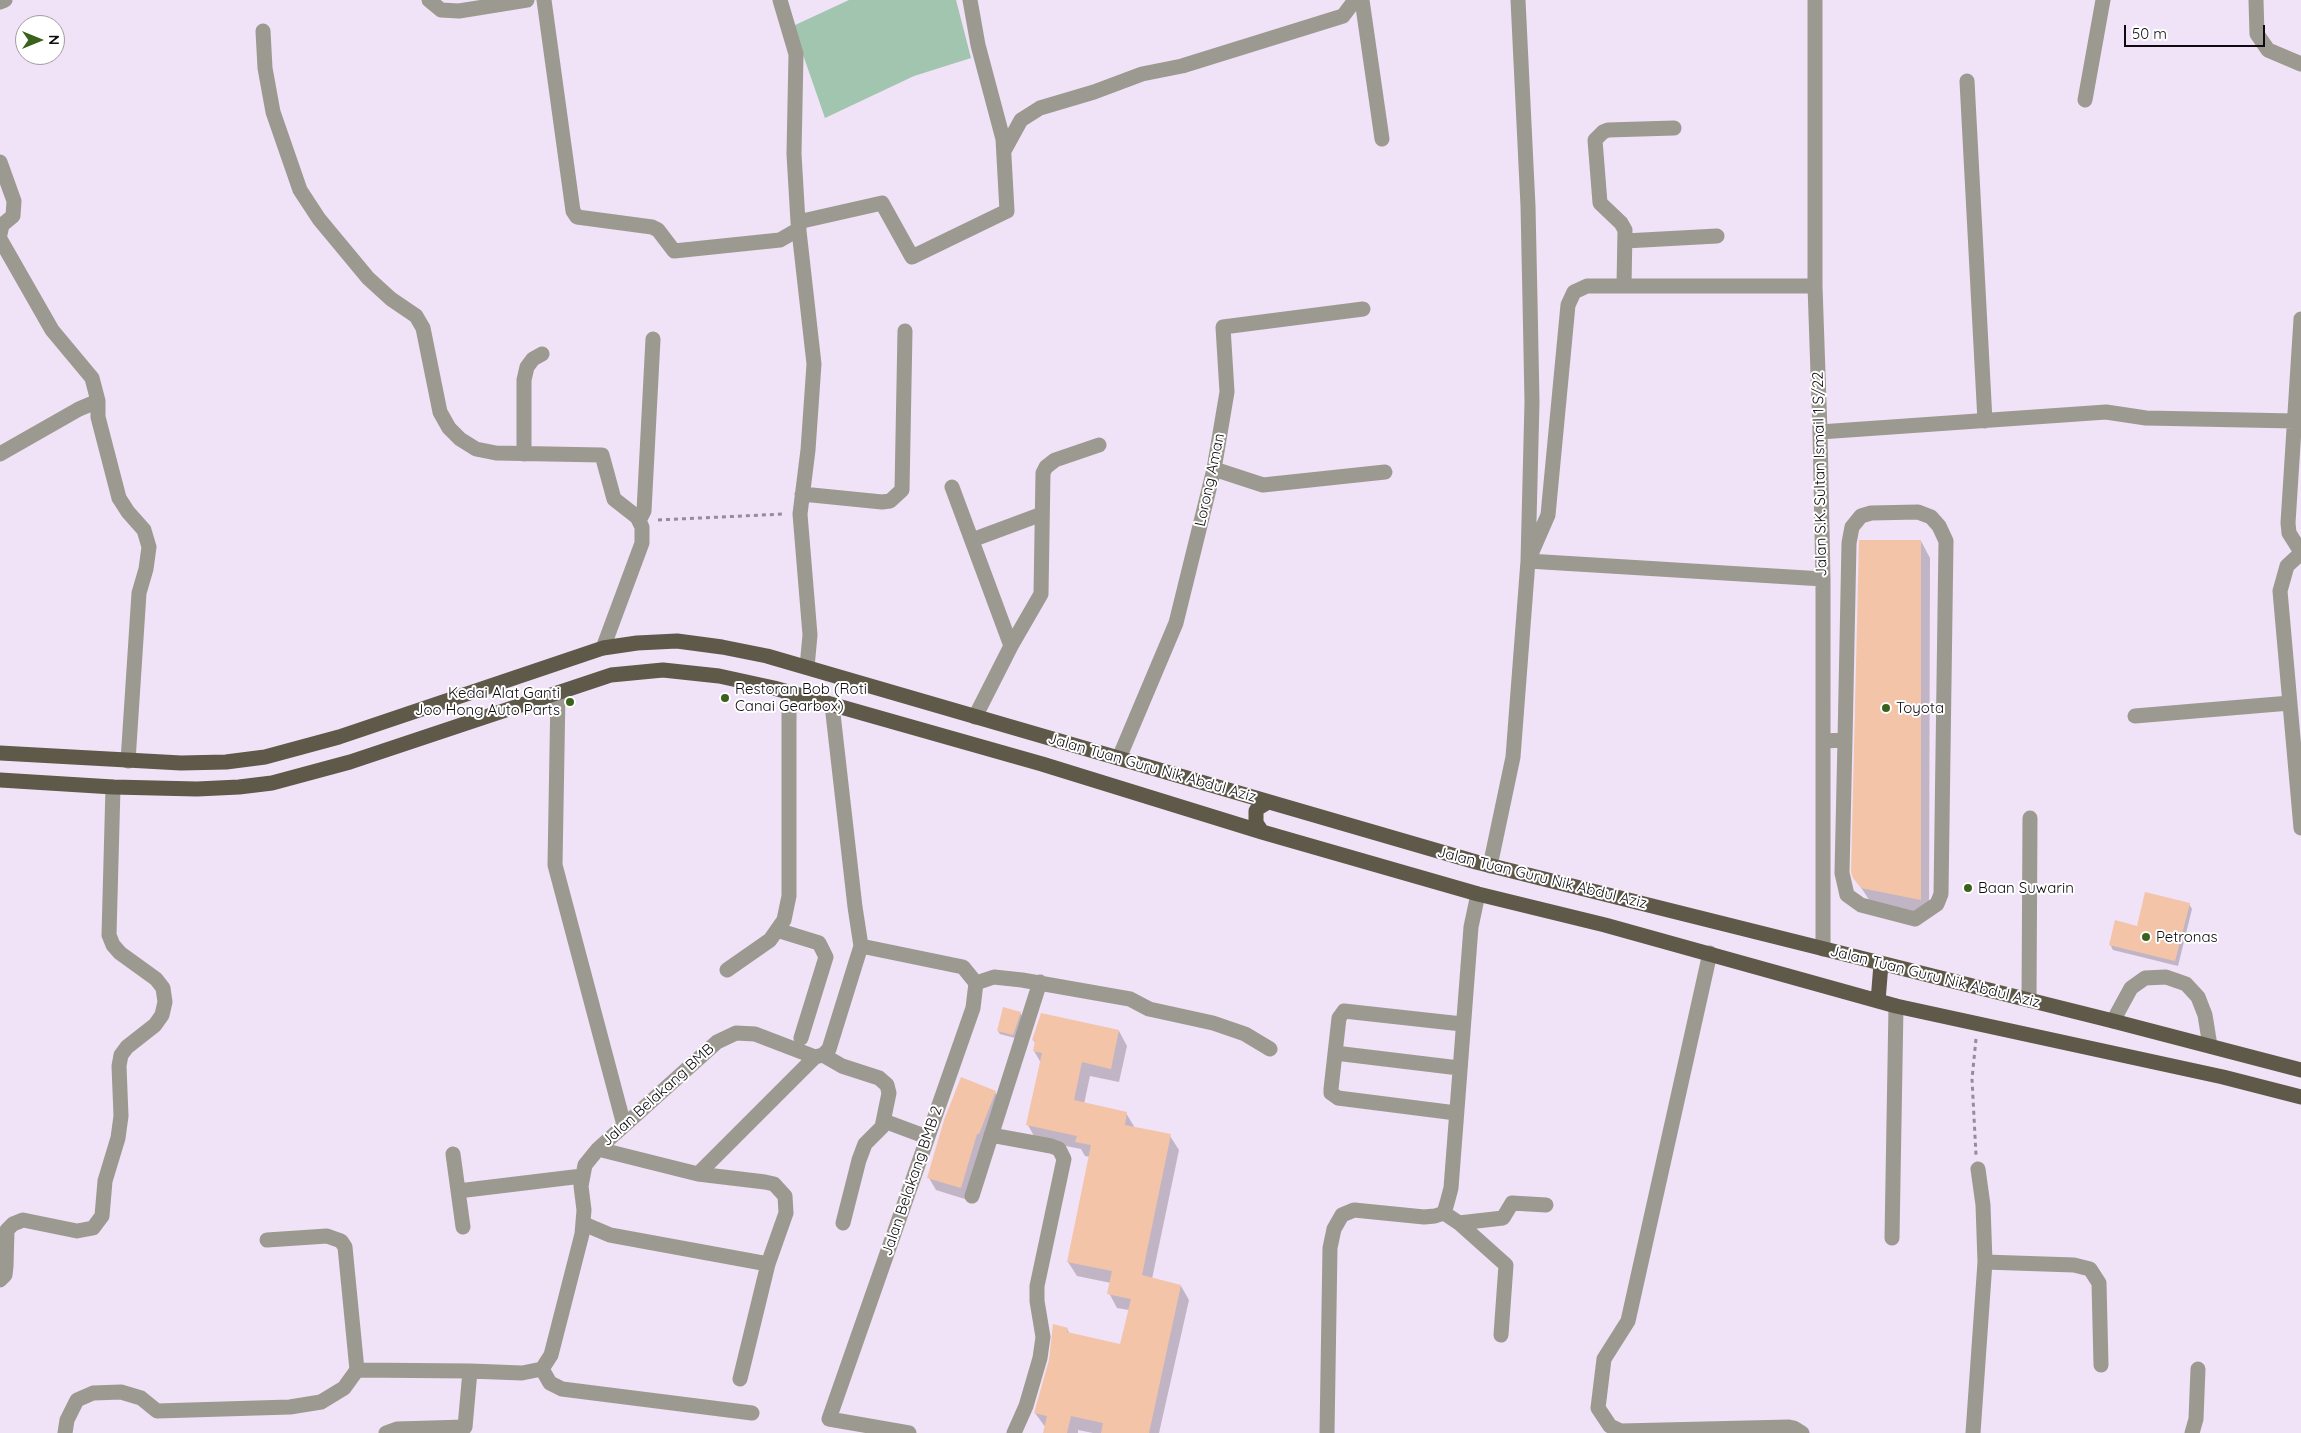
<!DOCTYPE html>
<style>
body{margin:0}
#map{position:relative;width:2301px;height:1433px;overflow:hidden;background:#f0e2f7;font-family:Quicksand,sans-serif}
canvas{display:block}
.north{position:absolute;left:15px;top:15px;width:50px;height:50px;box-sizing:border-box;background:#fff;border:1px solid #9f9d9f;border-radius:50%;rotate:90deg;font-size:14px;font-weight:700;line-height:20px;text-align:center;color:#0e0a10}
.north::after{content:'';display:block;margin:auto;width:18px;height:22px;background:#3b621d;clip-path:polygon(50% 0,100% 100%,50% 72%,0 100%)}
.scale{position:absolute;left:2124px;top:25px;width:141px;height:22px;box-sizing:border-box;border:2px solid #0e0a10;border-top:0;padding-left:6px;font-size:15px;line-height:18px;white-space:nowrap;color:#0e0a10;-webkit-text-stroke:4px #fff;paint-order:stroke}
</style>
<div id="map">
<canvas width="2301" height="1433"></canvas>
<div class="north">N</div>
<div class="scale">50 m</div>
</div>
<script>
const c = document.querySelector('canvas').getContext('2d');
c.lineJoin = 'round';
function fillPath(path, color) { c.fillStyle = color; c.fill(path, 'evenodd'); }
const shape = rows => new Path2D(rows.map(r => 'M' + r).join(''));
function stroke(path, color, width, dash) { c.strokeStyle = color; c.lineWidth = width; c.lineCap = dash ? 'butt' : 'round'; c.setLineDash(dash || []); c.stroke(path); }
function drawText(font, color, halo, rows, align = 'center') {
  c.font = font + ' Quicksand,sans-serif'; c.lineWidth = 4; c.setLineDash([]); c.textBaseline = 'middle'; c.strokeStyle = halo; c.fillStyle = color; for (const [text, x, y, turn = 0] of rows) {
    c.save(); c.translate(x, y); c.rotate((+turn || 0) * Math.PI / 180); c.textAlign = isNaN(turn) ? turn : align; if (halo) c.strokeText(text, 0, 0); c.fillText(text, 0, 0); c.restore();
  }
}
const green = shape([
 [849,0,956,0,971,58,914,76,825,118,793,26]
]);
const shadow = shape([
 [1921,541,1930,558,1929,916,1872,904,1854,877],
 [2189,904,2192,909,2178,966,2113,950,2110,944,2138,927],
 [1020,1013,1022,1016,1015,1038,1000,1034,998,1031],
 [1119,1031,1127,1046,1119,1082,1090,1076,1084,1104,1126,1113,1135,1128,1170,1136,1179,1150,1152,1279,1181,1286,1189,1300,1159,1433,1093,1433,1078,1430,1078,1433,1044,1433,1046,1428,1035,1413,1067,1329,1070,1334,1121,1346,1129,1310,1117,1308,1109,1293,1111,1283,1077,1276,1068,1262,1090,1157,1085,1156,1081,1149,1036,1140,1028,1125,1041,1063,1034,1051,1036,1044,1033,1040],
 [995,1092,1002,1104,968,1200,936,1190,929,1178]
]);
const building = shape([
 [1859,540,1921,540,1921,900,1861,888,1853,878,1851,872],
 [2145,892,2190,903,2175,961,2109,945,2115,920,2137,926],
 [1003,1007,1021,1012,1013,1035,997,1031],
 [1041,1013,1119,1030,1111,1069,1082,1062,1074,1100,1127,1112,1125,1125,1171,1134,1142,1275,1181,1285,1149,1433,1101,1433,1103,1423,1071,1416,1067,1433,1043,1433,1047,1416,1034,1413,1049,1360,1053,1324,1068,1328,1067,1332,1120,1344,1131,1299,1107,1294,1112,1271,1067,1262,1091,1145,1075,1142,1077,1136,1026,1125,1042,1053,1033,1051,1035,1041,1032,1040],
 [961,1077,996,1091,979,1134,977,1134,961,1188,927,1178,944,1120]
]);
const path = shape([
 [658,520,784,514],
 [1976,1039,1972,1079,1976,1155]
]);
const minor = shape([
 [429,0,441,10,459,11,527,0],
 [544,0,573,211,577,217,652,227,658,230,674,251,780,240,799,229],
 [780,0,796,54,794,154,798,222,814,364,808,450,800,514,810,635,807,667],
 [1362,0,1382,139],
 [1815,0,1815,286,1820,432,1823,579,1823,949],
 [2256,0,2257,34,2268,50,2301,64],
 [0,2,5,0],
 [263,31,265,68,273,112,300,190,319,219,368,278,391,299,416,316,423,328,440,412,449,428,460,439,476,449,496,453,602,455,614,499,637,517,642,527,642,543,603,648],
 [1967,81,1985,421],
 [2085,100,2103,0],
 [1004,151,1021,120,1040,108,1094,92,1142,74,1182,66,1343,16,1355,0],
 [0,162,14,201,13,216,2,225,0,234],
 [798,222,882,203,912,257,1007,211,1003,139,978,45,970,0],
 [0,239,52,330,92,378,98,401,98,417,119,498,128,512,144,530,149,547,146,569,139,593,128,761],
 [1625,241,1717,236],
 [1624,286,1625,230,1621,223,1600,203,1595,140,1603,132,1608,130,1674,128],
 [1815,286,1587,286,1574,292,1568,305,1548,515,1528,561,1823,579],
 [2301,319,2288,523,2289,533,2301,552],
 [1820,432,2106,412,2146,418,2295,421],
 [0,454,79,409,98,401],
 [524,454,524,380,527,367,533,359,542,354],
 [1214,469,1263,485,1385,472],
 [952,487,1011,646,975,717],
 [802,494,882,502,890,501,902,490,905,331],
 [639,521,644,511,653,339],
 [972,540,1042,514],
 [2301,553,2287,566,2280,591,2301,828],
 [1011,646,1041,594,1043,473,1046,467,1055,460,1099,445],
 [558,693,555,865,624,1125],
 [2135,716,2290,703],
 [1823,741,1845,740,1842,873,1847,895,1861,905,1915,919,1937,904,1941,894,1946,541,1939,526,1931,517,1918,512,1871,513,1861,516,1852,527,1849,543,1845,740],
 [1119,758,1176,623,1214,469,1227,392,1223,327,1363,309],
 [1490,866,1513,757,1528,561,1532,402,1530,300,1528,206,1518,0],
 [777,930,819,943,826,957,801,1038],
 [861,946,963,967,976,983,973,1008,829,1419,909,1433],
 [1710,953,1628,1321,1604,1359,1598,1408,1610,1426,1621,1431,1789,1427,1794,1428,1802,1433],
 [727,970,770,940,784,920,789,896,789,693],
 [976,983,994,977,1022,980,1130,999,1149,1009,1213,1023,1245,1034,1270,1049],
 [2029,1000,2030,818],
 [2113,1021,2131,988,2145,978,2166,977,2186,984,2198,997,2205,1015,2210,1046],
 [1335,1053,1459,1068],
 [823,1055,842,1066,879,1078,887,1085,889,1093,882,1127,865,1144,859,1160,843,1223],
 [1456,1113,1338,1098,1331,1093,1331,1089,1339,1018,1344,1011,1462,1024],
 [884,1121,927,1137],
 [991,1135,1051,1146,1059,1149,1064,1159,1037,1286,1037,1301,1043,1337,1040,1358,1026,1406,1014,1433],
 [598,1149,698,1174,765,1182,774,1184,785,1196,786,1213,768,1264,740,1379],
 [453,1154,463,1227],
 [698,1174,815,1057],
 [458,1191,582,1176],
 [972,1196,1040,982],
 [1444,1213,1459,1223,1506,1265,1501,1335],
 [1459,1223,1503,1218,1512,1203,1546,1205],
 [584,1224,610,1235,768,1264],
 [1892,1238,1896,1006],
 [267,1240,327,1236,341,1241,345,1247,357,1370],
 [1985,1262,2074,1265,2090,1269,2099,1283,2101,1365],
 [0,1280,5,1275,6,1266,7,1230,13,1224,23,1220,77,1231,93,1228,102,1216,105,1181,118,1138,121,1116,119,1066,121,1055,127,1047,155,1025,162,1015,165,1002,163,988,156,979,120,953,113,945,109,935,113,787],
 [542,1369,550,1383,562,1389,752,1413],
 [65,1433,67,1420,77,1400,93,1393,121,1392,141,1398,157,1411,290,1407,321,1402,344,1388,357,1370,470,1371],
 [386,1433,397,1429,465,1427,470,1371,522,1373,542,1369,551,1355,582,1234,584,1210,581,1186,585,1165,598,1149,717,1042,736,1033,755,1034,815,1057,823,1055,829,1049,861,946,855,907,832,705],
 [1327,1433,1330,1248,1334,1229,1342,1215,1354,1210,1424,1217,1435,1216,1444,1213,1447,1203,1451,1188,1471,927,1478,894],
 [1973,1433,1985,1262,1983,1205,1978,1169],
 [2192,1433,2196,1419,2198,1369]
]);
const major = shape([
 [0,753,181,763,226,762,265,757,339,737,603,648,637,643,677,641,722,647,767,656,1476,862,2113,1021,2301,1070],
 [0,780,113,787,197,789,239,787,272,783,350,762,611,675,663,670,719,676,774,688,1042,764,1262,832,1478,894,1605,925,1896,1006,2223,1077,2301,1097],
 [1262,832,1256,823,1256,811,1258,808,1268,802],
 [1878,1001,1881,964]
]);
const markers = [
 [725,698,5,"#3b621d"],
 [570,702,5,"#3b621d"],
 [1886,708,5,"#3b621d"],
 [1968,888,5,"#3b621d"],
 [2146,937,5,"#3b621d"]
];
const streetNames = [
 ["Jalan S.K. Sultan Ismail 1 S/22",1820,474,-91],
 ["Lorong Aman",1210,480,-78],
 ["Jalan Tuan Guru Nik Abdul Aziz",1152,768,16],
 ["Jalan Tuan Guru Nik Abdul Aziz",1542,878,14],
 ["Jalan Tuan Guru Nik Abdul Aziz",1935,977,14],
 ["Jalan Belakang BMB",658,1095,-42],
 ["Jalan Belakang BMB 2",912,1181,-71]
];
const poiNames = [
 ["Restoran Bob (Roti",735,689],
 ["Canai Gearbox)",735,706],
 ["Kedai Alat Ganti",560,693,"right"],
 ["Joo Hong Auto Parts",560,710,"right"],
 ["Toyota",1896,708],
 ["Baan Suwarin",1978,888],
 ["Petronas",2156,937]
];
fillPath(green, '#a1c5ae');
fillPath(shadow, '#0003');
fillPath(building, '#f4c4a9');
stroke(path, '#958b9a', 3, [4, 4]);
stroke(minor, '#9c9990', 15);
stroke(major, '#5e5948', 15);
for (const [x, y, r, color] of markers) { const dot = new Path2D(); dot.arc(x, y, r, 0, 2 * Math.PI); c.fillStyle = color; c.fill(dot); stroke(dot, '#fff', 2); }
drawText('15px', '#0e0a10', '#fff', streetNames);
drawText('15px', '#0e0a10', '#fff', poiNames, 'left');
</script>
